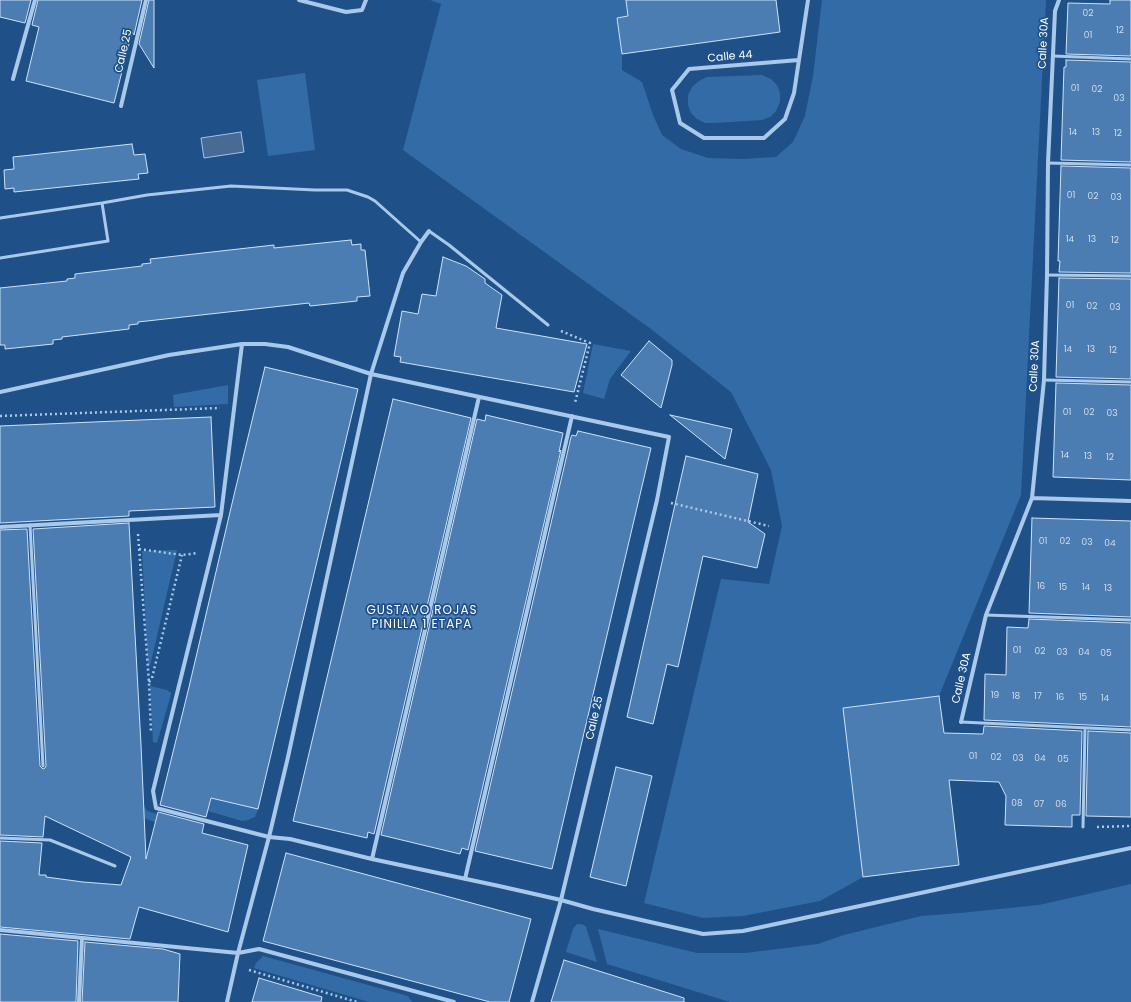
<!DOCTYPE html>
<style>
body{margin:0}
canvas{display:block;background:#1f5188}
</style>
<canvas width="1131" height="1002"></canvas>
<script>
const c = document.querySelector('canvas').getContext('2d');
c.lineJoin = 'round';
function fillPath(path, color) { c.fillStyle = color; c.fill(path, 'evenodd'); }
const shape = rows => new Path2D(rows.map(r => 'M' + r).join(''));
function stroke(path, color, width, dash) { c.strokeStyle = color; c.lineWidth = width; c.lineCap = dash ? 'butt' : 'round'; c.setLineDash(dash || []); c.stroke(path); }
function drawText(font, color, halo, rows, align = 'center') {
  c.font = font + ' Poppins,sans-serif'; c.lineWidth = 3.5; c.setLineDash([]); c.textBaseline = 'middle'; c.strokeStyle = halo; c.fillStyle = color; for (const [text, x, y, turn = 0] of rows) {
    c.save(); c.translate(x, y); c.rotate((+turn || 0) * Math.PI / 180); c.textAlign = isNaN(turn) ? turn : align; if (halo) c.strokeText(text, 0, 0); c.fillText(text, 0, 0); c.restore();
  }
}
const green = shape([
 [430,0,626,0,628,16,617,18,622,54,622,70,642,82,653,115,662,135,681,149,708,158,743,159,776,157,793,142,805,116,813,76,822,0,1046,0,1021,495,939,696,843,708,863,877,820,901,743,916,703,918,644,903,721,579,769,584,782,526,771,470,731,392,651,329,403,150,441,4],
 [305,73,315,150,268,156,257,80],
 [762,75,771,79,777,85,780,93,780,102,776,111,770,117,762,120,714,123,705,123,697,119,691,113,688,105,688,95,692,87,699,81,707,77],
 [593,344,631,351,610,379,604,399,583,393],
 [228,385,228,404,174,407,173,395],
 [177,550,150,666,148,666,142,551],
 [150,686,167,690,171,693,170,698,157,743,153,742],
 [211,798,258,809,255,817,248,820,242,821,208,811],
 [141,800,147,811,177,820,177,830,141,817],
 [1131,884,1131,1002,730,1002,607,964,598,929,697,953,745,953,818,944,844,935,921,916,960,913,1039,905,1088,894],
 [577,924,580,924,584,925,586,927,597,962,566,952,573,929],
 [263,956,408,996,412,1002,369,1002,254,968,256,963]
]);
const water = shape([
 [241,132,244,152,204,158,201,138,241,132]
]);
const building = shape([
 [0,0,31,0,25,23,0,17,0,0],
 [38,0,142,0,134,35,132,32,114,103,26,81,39,27,32,25,38,0],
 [149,0,154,0,154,68,139,44,149,0],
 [626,0,776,0,780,32,622,54,617,18,628,16,626,0],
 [1110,0,1131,0,1131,56,1066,54,1068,3,1110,4,1110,0],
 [1066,60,1131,62,1131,162,1061,160,1064,67,1066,67,1066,60],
 [132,144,134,155,145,154,148,173,138,174,139,179,14,192,14,188,5,189,4,170,14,169,13,157,132,144],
 [1061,166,1131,168,1131,273,1059,272,1060,261,1058,261,1061,166],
 [351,240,352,245,361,244,361,250,365,250,370,296,357,297,357,301,310,306,309,303,138,322,138,324,129,325,129,329,62,337,62,339,53,340,53,344,5,349,5,345,0,345,0,288,67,281,67,279,75,278,75,274,142,266,142,264,151,263,150,259,274,245,274,248,351,240],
 [443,257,466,266,485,279,485,283,502,295,496,328,587,344,574,392,400,362,401,357,394,356,402,311,418,314,422,294,436,296,443,257],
 [1059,278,1131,279,1131,379,1056,377,1059,278],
 [649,341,672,360,672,365,661,408,621,375,649,341],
 [265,367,358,389,258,809,211,798,206,817,160,805,189,687,234,495,265,367],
 [1056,383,1131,385,1131,480,1053,477,1056,383],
 [393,399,471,418,374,834,368,832,367,838,293,821,393,399],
 [486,415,563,433,559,452,561,450,468,850,462,848,460,854,381,835,477,419,485,421,486,415],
 [670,415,732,429,725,459,670,415],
 [211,417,215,507,129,511,129,516,0,523,0,426,211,417],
 [578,431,651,448,552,869,475,851,571,437,572,435,576,436,578,431],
 [686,456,758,474,748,522,765,534,757,568,703,556,678,667,667,664,653,724,627,717,686,456],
 [1032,518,1131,521,1131,617,1029,613,1032,518],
 [129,523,141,745,146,859,158,812,204,824,202,833,248,845,228,932,139,907,130,939,0,927,0,841,42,843,39,875,46,875,46,877,83,882,121,885,131,857,45,816,43,837,0,835,0,530,27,529,40,766,43,769,45,768,46,766,33,529,129,523],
 [1029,619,1131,623,1131,727,984,720,985,674,1006,675,1007,627,1028,628,1029,619],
 [939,696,944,733,983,734,984,726,1082,731,1080,815,1072,815,1072,827,1005,825,1006,796,999,782,949,780,959,865,863,877,843,708,939,696],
 [1088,731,1131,733,1131,817,1086,816,1088,731],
 [616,767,652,776,626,886,590,877,616,767],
 [286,853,531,919,509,1002,490,1002,263,941,286,853],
 [0,934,78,941,76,1002,0,1002,0,934],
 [85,942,163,949,180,954,178,1002,82,1002,85,942],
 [564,960,684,998,684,1002,551,1002,564,960],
 [259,978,322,997,321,1002,252,1002,259,978]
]);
const path = shape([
 [561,331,590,343,575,403],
 [0,416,220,408],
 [671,503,769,526],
 [138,534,149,683,151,733],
 [139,549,182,555,198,553],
 [149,682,152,678,182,555],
 [1097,827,1131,826],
 [249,970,357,1002]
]);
const service = shape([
 [1053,56,1131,59],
 [1048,163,1131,165],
 [0,218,102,203,147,195,231,186,315,190,347,190,368,197,375,201,421,242],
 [429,231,449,245,548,325],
 [0,258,108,241,102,203],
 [1047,275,1131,276],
 [1044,380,1131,382],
 [30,525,43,766],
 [986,615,1131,620],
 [961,722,1131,730],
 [1083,827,1085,728],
 [0,838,50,840,115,866]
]);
const minor = shape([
 [299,0,346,12,362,10,366,0],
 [799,60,689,69,672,90,680,123,704,138,764,138,785,119,794,93,808,0],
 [13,79,35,0],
 [121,106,146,0],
 [242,344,221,515,153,791,156,808,269,837,290,839,372,859,499,886,561,900,593,909,703,934,743,931,1131,848],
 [0,392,169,355,242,344,265,344,288,347,371,374,669,437,657,500,561,900,532,1002],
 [1032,498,1131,501],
 [0,527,221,515],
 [961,722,986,615,1032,498,1044,380,1047,275,1048,163,1055,11,1059,0],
 [372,859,479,397],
 [465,879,572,416],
 [0,930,238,953,259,949,454,1002],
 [79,1002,82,938],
 [227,1002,238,953,269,837,288,757,371,374,403,273,421,242,429,231]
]);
const numberNames = [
 ["02",1088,14],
 ["12",1120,31],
 ["01",1088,36],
 ["01",1075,89],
 ["02",1097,90],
 ["03",1119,99],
 ["14",1073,133],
 ["13",1096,133],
 ["12",1118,134],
 ["01",1071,196],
 ["02",1093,197],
 ["03",1116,198],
 ["14",1070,240],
 ["13",1092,240],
 ["12",1115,241],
 ["01",1070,306],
 ["02",1092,307],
 ["03",1115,308],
 ["14",1068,350],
 ["13",1091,350],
 ["12",1113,351],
 ["01",1067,413],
 ["02",1089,413],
 ["03",1112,414],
 ["14",1065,456],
 ["13",1088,457],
 ["12",1110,458],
 ["01",1043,542],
 ["02",1065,542],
 ["03",1087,543],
 ["04",1110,544],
 ["16",1041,587],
 ["15",1063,588],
 ["14",1086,588],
 ["13",1108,589],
 ["01",1017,651],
 ["02",1040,652],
 ["03",1062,653],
 ["04",1084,653],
 ["05",1106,654],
 ["19",995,696],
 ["18",1016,697],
 ["17",1038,697],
 ["16",1060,698],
 ["15",1083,698],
 ["14",1105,699],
 ["01",973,757],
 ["02",996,758],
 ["03",1018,759],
 ["04",1040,759],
 ["05",1063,760],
 ["08",1017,804],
 ["07",1039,805],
 ["06",1061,805]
];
const streetNames = [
 ["Calle 30A",1044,43,-87],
 ["Calle 25",124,51,-77],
 ["Calle 44",730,57,-5],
 ["Calle 30A",1035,366,-87],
 ["Calle 30A",962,678,-77],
 ["Calle 25",595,718,-77]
];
const neighbourhoodNames = [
 ["GUSTAVO ROJAS",422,611],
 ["PINILLA 1 ETAPA",422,625]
];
fillPath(green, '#326ba5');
fillPath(water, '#476b93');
stroke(water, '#9cc4ec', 1);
fillPath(building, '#4b7db2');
stroke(building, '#cde2f8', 1);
stroke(path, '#a9c9eb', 2.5, [2, 3]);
stroke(service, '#a9c9eb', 3);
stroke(minor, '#a9c9eb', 4);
drawText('9px', '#d2deec', null, numberNames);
drawText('11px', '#fff', '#1f5188', streetNames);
c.letterSpacing = '1px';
drawText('12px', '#fff', '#1f5188', neighbourhoodNames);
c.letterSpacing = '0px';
</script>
